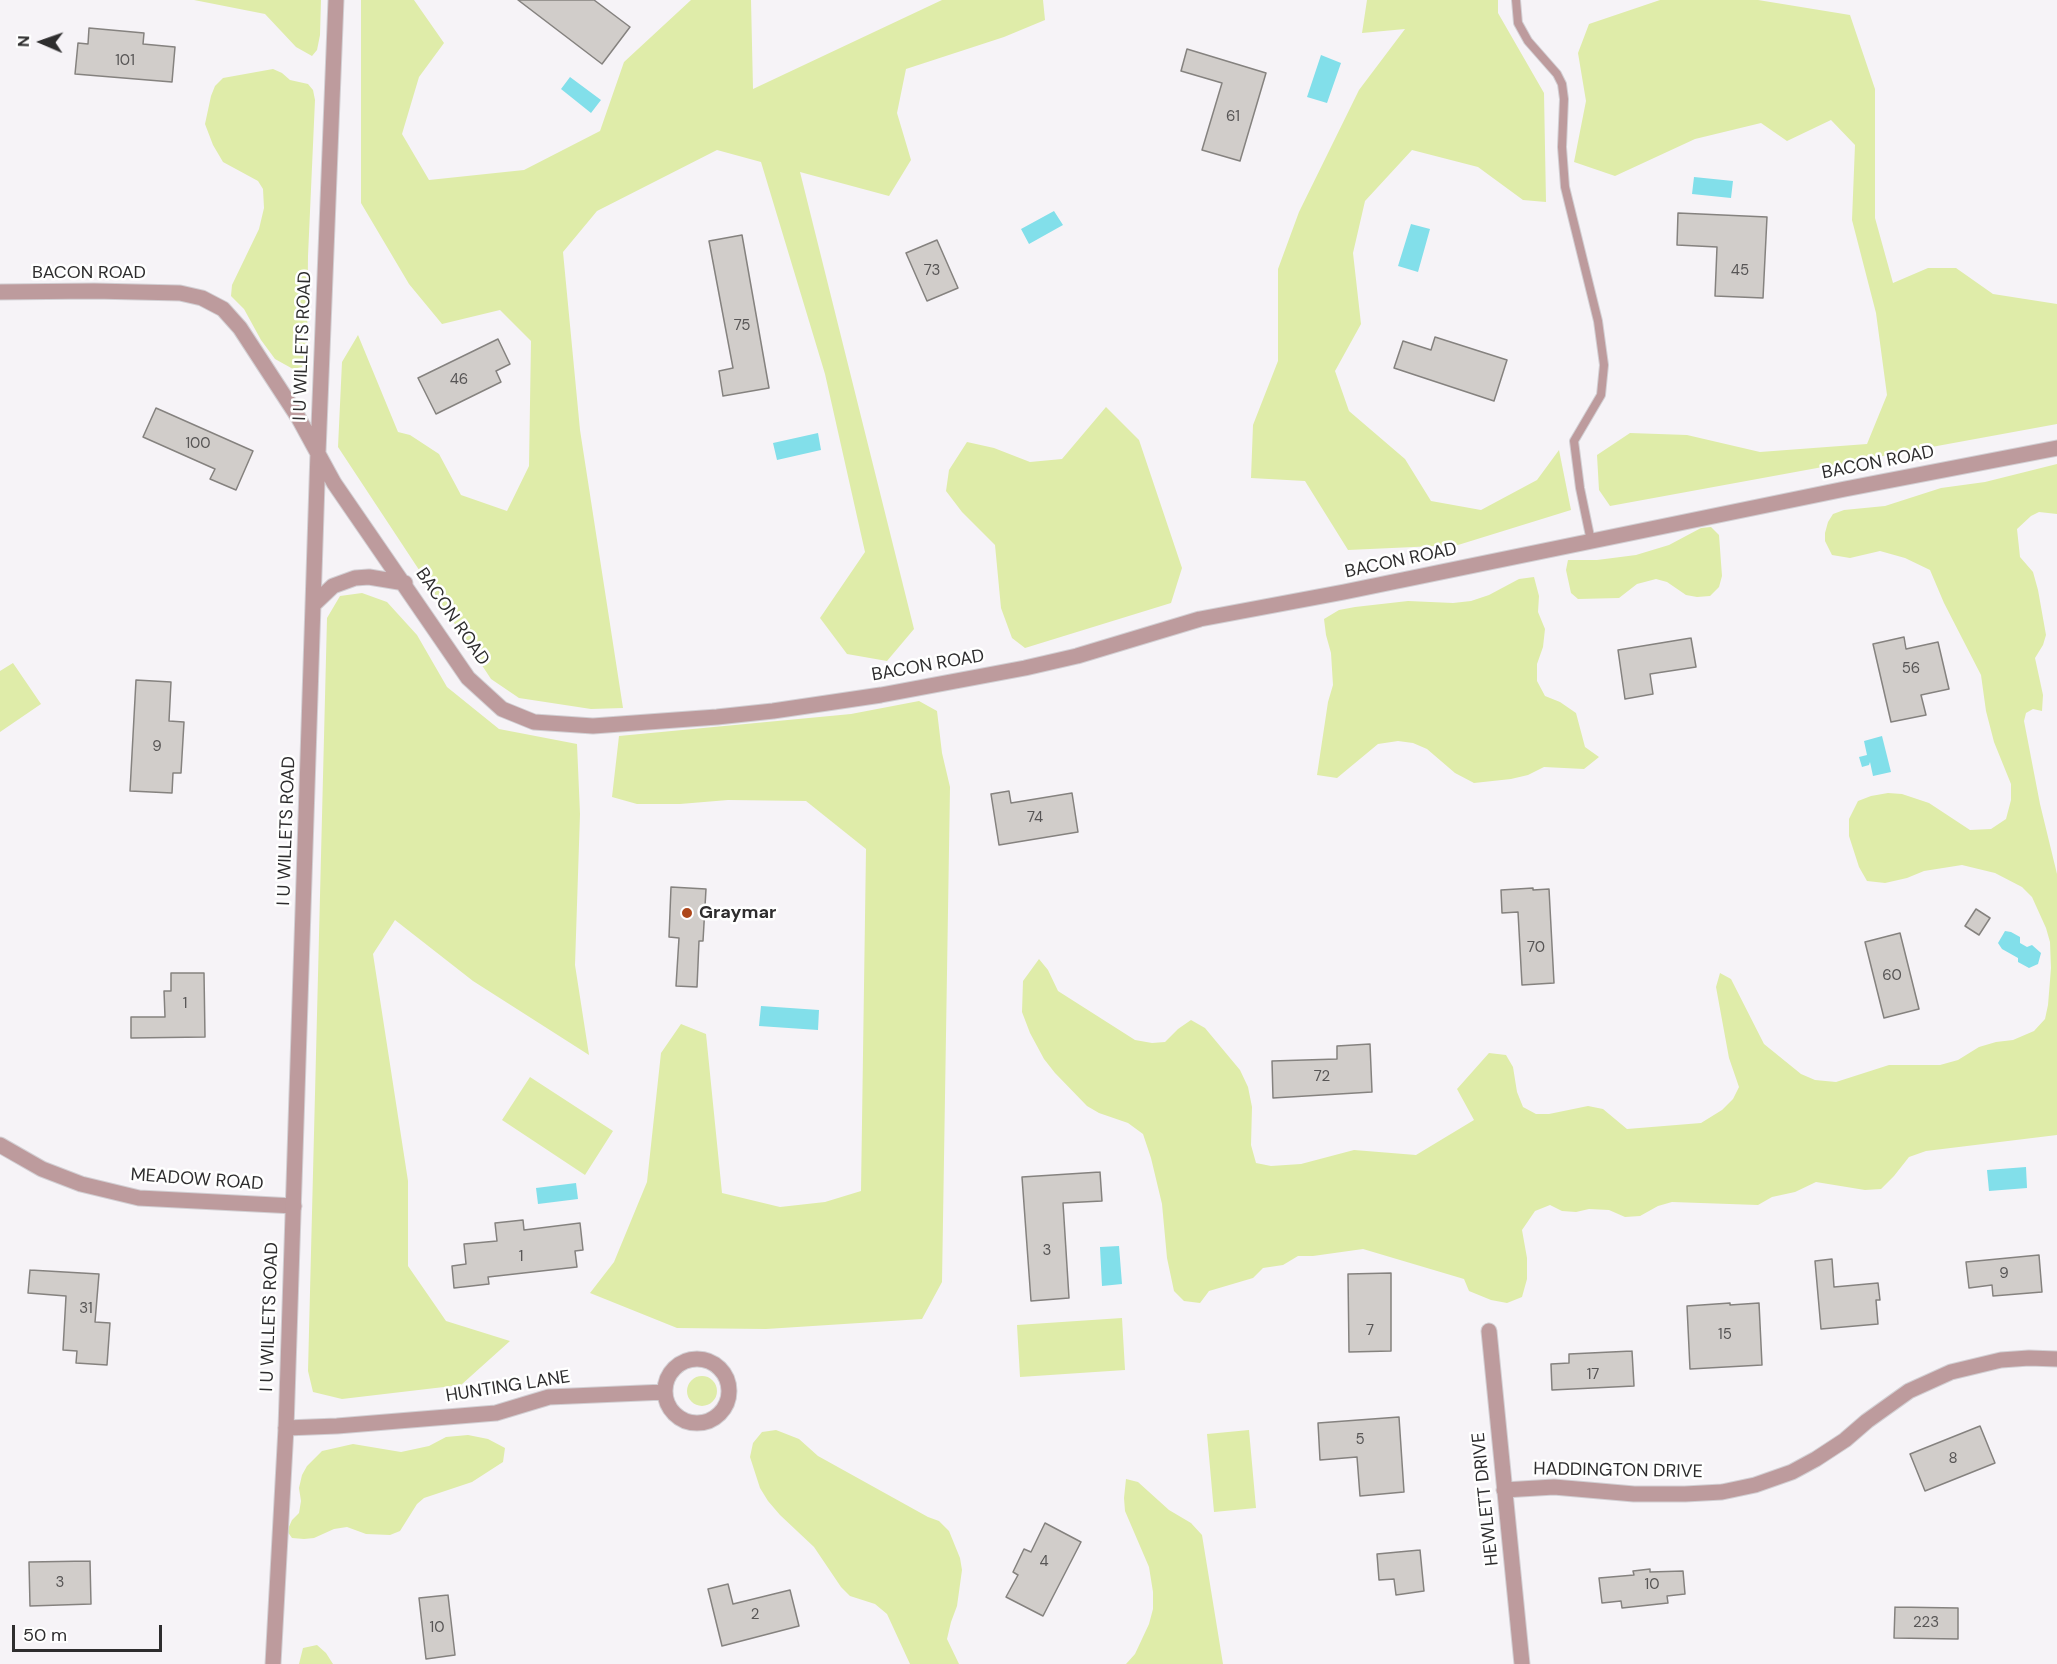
<!DOCTYPE html>
<style>
body{margin:0}
#map{position:relative;width:2057px;height:1664px;overflow:hidden;background:#f6f3f7;font-family:"DM Sans",sans-serif}
canvas{display:block}
.north{position:absolute;left:12px;top:12px;width:60px;height:60px;-webkit-text-stroke:4px #fff;paint-order:stroke;rotate:272deg;font-size:16px;font-weight:700;line-height:24px;text-align:center;color:#2e2d2e}
.north::after{content:'';display:block;margin:auto;width:21px;height:27px;background:#2e2d2e;clip-path:polygon(50% 0,100% 100%,50% 72%,0 100%)}
.scale{position:absolute;left:12px;top:1625px;width:150px;height:27px;box-sizing:border-box;border:3px solid #2e2d2e;border-top:0;padding-left:8px;font-size:18px;line-height:21px;white-space:nowrap;color:#2e2d2e;-webkit-text-stroke:4px #fff;paint-order:stroke}
</style>
<div id="map">
<canvas width="2057" height="1664"></canvas>
<div class="north">N</div>
<div class="scale">50 m</div>
</div>
<script>
const c = document.querySelector('canvas').getContext('2d');
c.lineJoin = 'round';
function fillPath(path, color) { c.fillStyle = color; c.fill(path, 'evenodd'); }
const shape = rows => new Path2D(rows.map(r => 'M' + r).join(''));
function stroke(path, color, width, dash) { c.strokeStyle = color; c.lineWidth = width; c.lineCap = dash ? 'butt' : 'round'; c.setLineDash(dash || []); c.stroke(path); }
function drawText(font, color, halo, rows, align = 'center') {
  c.font = font + ' "DM Sans",sans-serif'; c.lineWidth = 5; c.setLineDash([]); c.textBaseline = 'middle'; c.strokeStyle = halo; c.fillStyle = color; for (const [text, x, y, turn = 0] of rows) {
    c.save(); c.translate(x, y); c.rotate((+turn || 0) * Math.PI / 180); c.textAlign = isNaN(turn) ? turn : align; if (halo) c.strokeText(text, 0, 0); c.fillText(text, 0, 0); c.restore();
  }
}
const green = shape([
 [194,0,321,0,320,35,317,50,312,56,296,47,265,14],
 [361,0,414,0,444,43,419,77,402,134,429,180,524,170,600,131,624,62,691,0,751,0,753,89,942,0,1043,0,1045,20,1004,37,906,69,897,113,911,160,889,196,800,172,914,629,887,661,847,654,820,618,865,552,825,374,761,162,717,150,597,211,563,252,580,430,623,708,591,709,519,698,491,679,338,447,342,362,358,335,398,432,410,435,439,454,461,495,507,511,529,466,531,341,500,310,442,324,409,284,361,203],
 [1367,0,1498,0,1498,13,1544,93,1546,202,1523,200,1478,167,1412,150,1365,201,1353,253,1361,324,1335,371,1349,411,1405,459,1431,501,1481,510,1537,480,1559,450,1571,510,1458,545,1348,550,1305,481,1251,478,1253,425,1278,361,1278,269,1299,212,1359,90,1405,29,1362,33],
 [1660,0,1758,0,1850,15,1875,89,1875,218,1893,283,1928,268,1956,268,1993,294,2057,304,2057,424,1610,506,1599,490,1597,455,1630,433,1687,435,1760,452,1867,444,1887,395,1876,313,1852,220,1855,145,1831,120,1787,141,1761,123,1695,139,1615,176,1574,162,1586,101,1578,53,1589,24],
 [273,69,282,73,290,80,308,84,313,90,315,100,308,256,307,348,302,367,293,369,275,359,261,340,244,309,231,296,232,285,259,229,264,208,263,189,258,181,223,162,213,145,205,124,211,96,215,86,223,78],
 [1106,407,1139,440,1182,568,1171,603,1025,648,1012,638,1001,608,995,545,962,512,946,491,949,470,967,442,994,448,1030,462,1062,459],
 [2057,464,2057,514,2039,512,2031,516,2017,529,2020,557,2033,572,2038,590,2046,635,2043,645,2035,658,2043,695,2042,711,2033,709,2026,713,2024,721,2040,804,2057,874,2057,1135,1926,1151,1909,1157,1894,1176,1881,1189,1865,1190,1816,1182,1795,1192,1772,1197,1758,1205,1672,1202,1658,1206,1640,1216,1625,1217,1609,1210,1589,1209,1576,1212,1562,1211,1550,1205,1535,1211,1522,1230,1527,1258,1527,1279,1522,1297,1507,1303,1491,1300,1469,1291,1464,1279,1363,1249,1313,1256,1298,1256,1283,1265,1263,1268,1253,1278,1209,1291,1200,1303,1184,1301,1174,1291,1167,1258,1162,1204,1151,1158,1143,1134,1128,1123,1099,1113,1087,1106,1055,1073,1044,1059,1030,1033,1022,1012,1023,981,1039,959,1048,970,1058,991,1135,1040,1152,1043,1165,1042,1178,1029,1191,1020,1205,1028,1240,1070,1248,1087,1252,1107,1251,1145,1256,1163,1271,1166,1301,1164,1354,1150,1416,1155,1474,1120,1457,1089,1489,1053,1506,1055,1513,1067,1517,1092,1523,1107,1536,1114,1549,1114,1588,1106,1603,1109,1627,1129,1701,1123,1722,1110,1733,1099,1739,1087,1729,1058,1716,987,1720,973,1731,979,1764,1044,1801,1074,1815,1080,1836,1082,1889,1065,1940,1065,1958,1060,1979,1047,1996,1042,2013,1040,2034,1031,2045,1019,2048,1005,2051,968,2050,942,2046,928,2032,897,2022,887,1995,873,1962,865,1924,871,1907,878,1885,883,1867,881,1859,867,1849,836,1849,819,1858,801,1871,796,1888,793,1902,794,1929,803,1970,830,1991,829,2006,819,2011,800,2011,784,1994,742,1986,711,1981,675,1944,603,1930,570,1905,558,1880,551,1850,558,1832,555,1825,541,1825,533,1828,522,1833,514,1844,510,1885,506,1941,488,1985,482],
 [1711,527,1719,535,1722,576,1719,587,1710,596,1697,597,1686,595,1667,582,1656,579,1637,584,1619,598,1578,599,1571,593,1566,570,1568,560,1597,560,1636,555,1669,545,1701,528],
 [1534,577,1539,596,1538,612,1545,629,1543,647,1537,664,1537,681,1545,696,1560,702,1576,713,1585,747,1599,757,1584,769,1544,767,1528,775,1511,779,1474,783,1455,773,1427,749,1413,743,1398,741,1378,744,1337,778,1317,775,1328,702,1333,685,1331,653,1326,635,1324,619,1339,610,1355,607,1408,601,1453,603,1471,601,1489,595,1519,579],
 [362,593,387,602,417,635,447,687,499,729,577,744,580,814,575,965,589,1055,473,981,395,920,373,954,408,1181,408,1266,446,1321,510,1341,461,1385,342,1399,313,1392,308,1371,327,618,340,596],
 [13,663,41,704,0,732,0,671],
 [919,701,937,711,942,753,950,787,942,1282,922,1319,766,1329,677,1328,590,1293,614,1262,647,1182,661,1053,681,1024,706,1034,722,1193,780,1207,825,1202,861,1191,866,849,806,801,728,800,680,804,637,804,612,797,619,736,851,714],
 [530,1077,613,1131,585,1175,502,1120],
 [1122,1318,1125,1370,1020,1377,1017,1325],
 '687 1391a15 15 0 1 1 30 0a15 15 0 1 1-30 0Z',
 [776,1430,799,1439,818,1456,928,1517,939,1521,949,1531,960,1558,962,1570,957,1606,951,1622,947,1639,959,1664,910,1664,887,1614,875,1604,850,1596,841,1587,814,1547,780,1515,768,1501,760,1488,750,1457,753,1443,762,1432],
 [1249,1430,1256,1508,1214,1512,1207,1434],
 [468,1435,488,1439,505,1448,503,1462,472,1482,424,1498,417,1504,400,1531,390,1535,366,1534,347,1527,334,1529,314,1538,304,1539,292,1538,287,1531,292,1520,299,1513,301,1501,299,1488,302,1475,307,1466,322,1451,353,1444,401,1452,429,1446,446,1437],
 [1126,1479,1138,1482,1169,1510,1191,1523,1202,1535,1223,1664,1126,1664,1135,1654,1149,1624,1153,1609,1153,1592,1149,1567,1125,1511,1124,1498],
 [317,1645,326,1653,333,1664,299,1664,303,1648]
]);
const water = shape([
 [1321,55,1341,63,1327,103,1307,97],
 [570,77,601,100,591,113,561,89],
 [1694,177,1733,181,1731,198,1692,194],
 [1054,211,1063,225,1029,244,1021,229],
 [1411,224,1430,229,1418,272,1398,266],
 [818,433,821,450,777,460,773,443],
 [1882,736,1891,772,1873,776,1870,762,1869,765,1862,767,1859,757,1867,755,1864,741],
 [2005,931,2011,932,2020,937,2020,943,2027,947,2032,945,2041,953,2038,964,2029,968,2018,962,2018,958,2002,949,1998,943],
 [761,1006,819,1010,818,1030,759,1026],
 [2026,1167,2027,1188,1989,1191,1987,1170],
 [576,1183,578,1199,538,1204,536,1188],
 [1119,1246,1122,1284,1102,1286,1100,1247]
]);
const building = shape([
 [518,0,594,0,630,27,602,64,518,0],
 [89,28,144,33,143,44,175,47,172,82,75,74,78,43,88,44,89,28],
 [1187,49,1266,73,1240,161,1202,150,1222,83,1181,71,1187,49],
 [1678,213,1767,217,1763,298,1715,296,1717,247,1677,245,1678,213],
 [742,235,769,388,723,396,719,371,733,368,709,241,742,235],
 [937,240,958,288,927,301,906,253,937,240],
 [1435,337,1507,360,1494,401,1394,368,1403,341,1431,350,1435,337],
 [498,339,510,364,496,371,501,382,436,414,418,378,498,339],
 [156,408,253,451,236,490,210,479,215,469,143,437,156,408],
 [1904,637,1906,649,1938,642,1949,689,1921,695,1926,715,1891,722,1873,644,1904,637],
 [1691,638,1696,667,1650,674,1653,694,1625,699,1618,650,1691,638],
 [136,680,171,682,169,721,184,722,181,773,173,773,172,793,130,791,136,680],
 [1009,791,1011,803,1072,793,1078,832,999,845,991,794,1009,791],
 [671,887,706,889,703,941,699,941,697,987,676,986,679,938,669,937,671,887],
 [1533,888,1533,890,1549,889,1554,983,1522,985,1518,912,1502,913,1501,890,1533,888],
 [1976,909,1990,918,1979,935,1965,926,1976,909],
 [1900,933,1919,1009,1884,1018,1865,942,1900,933],
 [171,973,204,973,205,1037,131,1038,131,1017,165,1017,164,991,171,991,171,973],
 [1370,1044,1372,1092,1273,1098,1272,1061,1337,1059,1337,1046,1370,1044],
 [1100,1172,1102,1201,1063,1203,1069,1298,1031,1301,1022,1177,1100,1172],
 [523,1220,524,1230,580,1223,583,1250,575,1251,577,1267,488,1277,489,1284,454,1288,452,1266,466,1264,464,1244,497,1241,495,1223,523,1220],
 [2039,1255,2042,1292,1993,1296,1992,1285,1969,1288,1966,1262,2039,1255],
 [1832,1259,1834,1287,1878,1283,1880,1300,1876,1300,1878,1324,1821,1329,1815,1261,1832,1259],
 [30,1270,99,1274,95,1322,110,1323,107,1365,76,1363,77,1351,63,1350,66,1296,28,1293,30,1270],
 [1391,1273,1391,1351,1349,1352,1348,1274,1391,1273],
 [1730,1303,1730,1305,1759,1303,1762,1365,1690,1369,1687,1306,1730,1303],
 [1632,1351,1634,1386,1552,1390,1551,1364,1569,1363,1569,1354,1632,1351],
 [1399,1417,1404,1492,1360,1496,1357,1457,1320,1460,1318,1423,1399,1417],
 [1980,1426,1995,1463,1925,1491,1910,1454,1980,1426],
 [1045,1523,1081,1542,1043,1616,1006,1597,1018,1575,1013,1572,1024,1549,1031,1552,1045,1523],
 [1420,1550,1424,1591,1396,1595,1394,1579,1379,1580,1377,1554,1420,1550],
 [90,1561,91,1604,30,1606,29,1562,90,1561],
 [1650,1569,1650,1572,1683,1571,1685,1594,1667,1596,1668,1603,1622,1608,1621,1601,1602,1603,1599,1578,1634,1575,1633,1571,1650,1569],
 [728,1584,733,1604,790,1590,799,1626,722,1646,708,1589,728,1584],
 [448,1595,455,1655,426,1659,419,1598,448,1595],
 [1895,1607,1958,1608,1958,1639,1894,1638,1895,1607]
]);
const service = shape([
 [1516,0,1518,23,1528,41,1557,74,1562,84,1564,99,1562,147,1565,187,1598,321,1604,365,1601,395,1574,441,1580,488,1591,541]
]);
const minor = shape([
 [0,1145,42,1169,81,1184,139,1198,294,1206],
 [1489,1331,1522,1664],
 '665 1391a32 32 0 1 1 64 0a32 32 0 1 1-64 0Z',
 [286,1428,337,1426,496,1413,549,1397,665,1392],
 [1504,1490,1554,1487,1634,1494,1685,1494,1722,1492,1755,1485,1792,1472,1816,1459,1845,1440,1867,1421,1909,1391,1951,1372,2001,1360,2029,1358,2057,1359]
]);
const tertiary = shape([
 [0,292,94,291,180,293,202,298,223,309,240,328,298,417,334,483,468,678,502,709,534,722,593,726,717,717,773,711,881,695,1025,668,1077,656,1200,619,1344,592,1845,489,2057,448],
 [313,605,333,586,355,578,369,577,405,583],
 [273,1664,286,1428,318,452,336,0]
]);
const markers = [
 [687,913,6,"#ad471b"]
];
const numberNames = [
 ["101",125,61],
 ["61",1233,117],
 ["73",932,271],
 ["45",1740,271],
 ["75",742,326],
 ["46",459,380],
 ["100",198,444],
 ["56",1911,669],
 ["9",157,747],
 ["74",1035,818],
 ["70",1536,948],
 ["60",1892,976],
 ["1",185,1004],
 ["72",1322,1077],
 ["3",1047,1251],
 ["1",521,1257],
 ["9",2004,1274],
 ["31",86,1309],
 ["7",1370,1331],
 ["15",1725,1335],
 ["17",1593,1375],
 ["5",1360,1440],
 ["8",1953,1459],
 ["4",1044,1562],
 ["3",60,1583],
 ["10",1652,1585],
 ["2",755,1615],
 ["223",1926,1623],
 ["10",437,1628]
];
const streetNames = [
 ["BACON ROAD",89,273],
 ["I U WILLETS ROAD",303,346,-88],
 ["BACON ROAD",1878,463,-11],
 ["BACON ROAD",1401,561,-12],
 ["BACON ROAD",452,617,55],
 ["BACON ROAD",928,666,-10],
 ["I U WILLETS ROAD",287,831,-88],
 ["MEADOW ROAD",197,1180,4],
 ["I U WILLETS ROAD",270,1317,-88],
 ["HUNTING LANE",508,1387,-9],
 ["HADDINGTON DRIVE",1618,1471,1],
 ["HEWLETT DRIVE",1486,1499,-96]
];
const poiNames = [
 ["Graymar",699,913]
];
fillPath(green, '#dfeca9');
fillPath(water, '#82dfea');
fillPath(building, '#d1cdca');
stroke(building, '#85827f', 1.5);
stroke(service, '#d2cfd3', 10);
stroke(minor, '#d2cfd3', 17);
stroke(tertiary, '#d2cfd3', 17);
stroke(service, '#bd9b9d', 8);
stroke(minor, '#bd9b9d', 15);
stroke(tertiary, '#bd9b9d', 15);
for (const [x, y, r, color] of markers) { const dot = new Path2D(); dot.arc(x, y, r, 0, 2 * Math.PI); c.fillStyle = color; c.fill(dot); stroke(dot, '#fff', 2); }
drawText('15px', '#575555', null, numberNames);
drawText('18px', '#2e2d2e', '#fff', streetNames);
drawText('bold 18px', '#2e2d2e', '#fff', poiNames, 'left');
</script>
